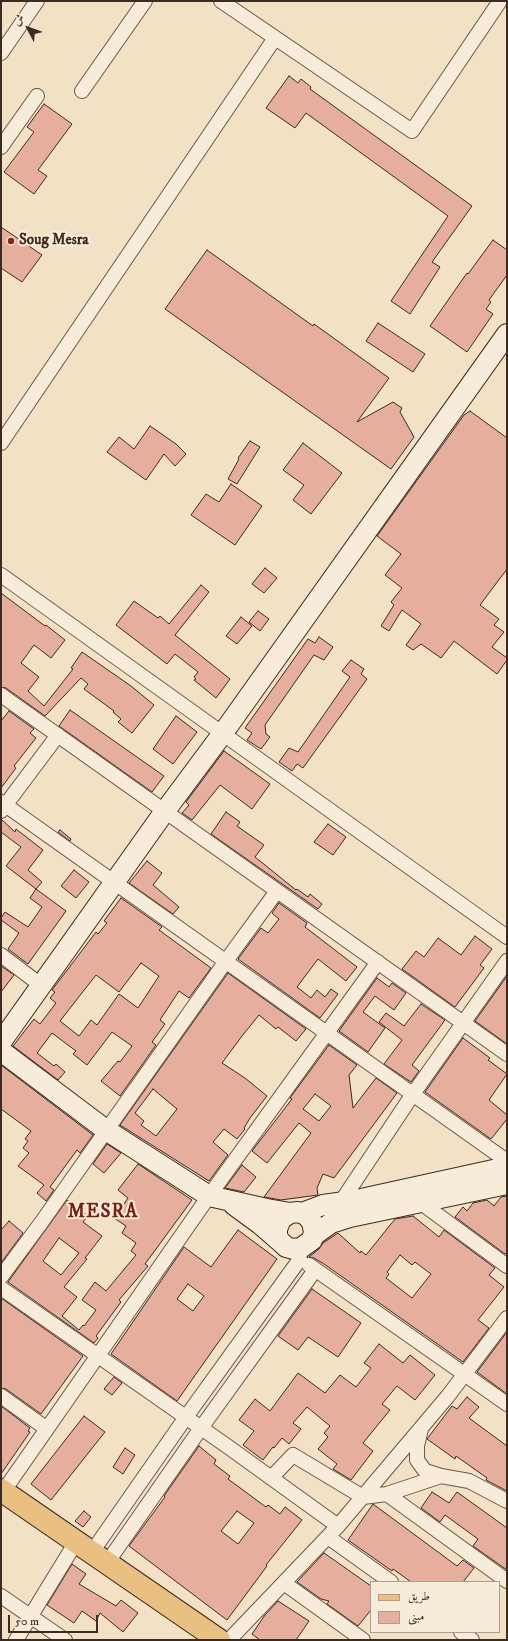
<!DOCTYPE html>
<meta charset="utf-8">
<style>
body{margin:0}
#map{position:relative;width:508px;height:1641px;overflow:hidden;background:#f2e1c4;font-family:"IM FELL DW Pica",Amiri,serif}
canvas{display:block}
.frame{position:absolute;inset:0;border:2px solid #3c2a23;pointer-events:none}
.legend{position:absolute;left:370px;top:1581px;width:130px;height:52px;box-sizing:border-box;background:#f7ecd9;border:1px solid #ac9e90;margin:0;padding:5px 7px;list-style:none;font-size:12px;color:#3c2a23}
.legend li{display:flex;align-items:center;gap:8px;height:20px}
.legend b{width:20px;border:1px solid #ac9e90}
.north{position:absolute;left:8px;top:8px;width:40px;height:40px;-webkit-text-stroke:3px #f7ecd9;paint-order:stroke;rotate:311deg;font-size:11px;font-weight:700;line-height:16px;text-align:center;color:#3c2a23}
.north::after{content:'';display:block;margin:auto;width:14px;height:18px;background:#3c2a23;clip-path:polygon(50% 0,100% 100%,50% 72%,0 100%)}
.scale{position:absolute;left:8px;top:1615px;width:90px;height:18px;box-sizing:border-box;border:2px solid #3c2a23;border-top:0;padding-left:5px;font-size:12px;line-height:14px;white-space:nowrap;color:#3c2a23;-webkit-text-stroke:3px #f7ecd9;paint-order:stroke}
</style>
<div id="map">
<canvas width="508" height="1641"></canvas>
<div class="frame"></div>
<ul class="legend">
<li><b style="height:5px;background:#e9c082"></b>طريق</li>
<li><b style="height:11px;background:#e5ae9d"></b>مبنى</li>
</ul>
<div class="north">ش</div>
<div class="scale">50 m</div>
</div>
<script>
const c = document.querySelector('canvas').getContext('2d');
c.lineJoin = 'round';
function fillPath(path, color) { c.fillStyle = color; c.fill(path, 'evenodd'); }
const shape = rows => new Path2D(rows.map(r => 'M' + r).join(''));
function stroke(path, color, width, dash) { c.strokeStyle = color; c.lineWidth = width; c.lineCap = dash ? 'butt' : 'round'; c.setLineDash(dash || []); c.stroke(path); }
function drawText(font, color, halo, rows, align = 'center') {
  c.font = font + ' "IM FELL DW Pica",serif'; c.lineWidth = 4; c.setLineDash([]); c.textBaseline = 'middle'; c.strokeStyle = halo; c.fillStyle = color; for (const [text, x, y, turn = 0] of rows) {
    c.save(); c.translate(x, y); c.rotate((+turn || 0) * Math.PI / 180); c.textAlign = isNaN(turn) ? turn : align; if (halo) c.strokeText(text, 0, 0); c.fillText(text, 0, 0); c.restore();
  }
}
const building = shape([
 [289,76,298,83,301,79,311,87,310,89,472,206,432,262,440,267,410,314,391,301,448,216,306,113,295,128,266,108,289,76],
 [44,104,72,124,38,170,47,176,34,194,4,172,34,132,27,127,44,104],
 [1,227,42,255,22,282,1,268,1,227],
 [493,240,507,250,507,275,489,300,491,302,486,309,493,314,467,352,430,326,467,273,468,274,493,240],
 [207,250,313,326,314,324,389,378,357,422,393,402,402,408,400,412,414,437,391,469,165,309,207,250],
 [378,323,425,354,413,372,366,341,378,323],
 [470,411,507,438,507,569,480,605,499,619,494,625,504,632,492,647,507,658,507,660,497,674,454,641,441,658,421,644,413,650,406,645,421,624,402,610,389,631,381,626,394,605,391,602,402,588,385,575,401,554,377,536,464,415,470,411],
 [150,426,176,444,186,454,175,466,164,454,146,480,107,452,119,437,134,449,150,426],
 [250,441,260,447,237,484,228,479,239,459,238,458,250,441],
 [303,443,342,473,311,514,293,500,304,485,283,470,303,443],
 [231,484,262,506,235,545,191,515,206,494,219,502,231,484],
 [265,568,277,578,264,593,252,584,265,568],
 [201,585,209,592,175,635,230,679,216,698,194,680,196,679,194,677,198,672,175,654,167,664,116,625,134,601,158,618,160,616,169,624,201,585],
 [1,593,45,626,46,625,65,640,51,658,34,645,21,663,39,677,28,691,44,706,73,669,71,668,82,652,131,686,154,705,132,733,118,722,121,719,113,712,114,711,84,689,88,684,81,678,45,716,6,688,1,687,1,593],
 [258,611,269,619,260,631,249,622,258,611],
 [241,617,252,626,237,644,226,636,241,617],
 [319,637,333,647,324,660,314,655,265,725,266,734,270,737,261,749,247,740,252,733,245,728,308,639,315,643,319,637],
 [351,660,364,669,361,674,367,679,303,768,297,764,292,771,279,762,289,748,298,752,350,677,342,671,351,660],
 [70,710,164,776,152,792,59,726,70,710],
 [9,711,34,729,30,733,36,738,14,766,16,768,1,788,1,721,9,711],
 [176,716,197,732,173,764,153,749,176,716],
 [224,751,270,784,252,809,220,785,192,820,182,813,189,805,186,802,224,751],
 [226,812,240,822,237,826,264,845,255,857,296,890,297,889,308,897,310,894,322,904,318,909,211,834,226,812],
 [1,819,15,832,16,829,43,850,28,870,42,882,36,889,6,866,21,847,1,832,1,819],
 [328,824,346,837,333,855,314,842,328,824],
 [60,830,71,839,70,841,58,832,60,830],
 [147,861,162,873,153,885,179,907,173,914,129,883,147,861],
 [74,870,89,882,76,898,61,886,74,870],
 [36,889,66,911,28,964,8,949,19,933,1,920,1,918,5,912,28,927,42,907,30,898,36,889],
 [121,898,162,927,159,930,211,968,189,998,179,991,160,1020,165,1024,152,1042,156,1045,120,1096,101,1081,118,1061,120,1062,132,1046,112,1032,87,1065,73,1054,76,1051,52,1033,37,1053,54,1066,56,1064,65,1072,58,1080,13,1046,34,1019,40,1024,56,1003,50,998,55,992,52,990,96,932,98,934,107,923,104,921,121,898],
 [141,963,159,976,138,1008,119,994,97,1025,91,1020,79,1036,60,1021,96,975,119,992,141,963],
 [279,903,307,923,305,927,357,967,346,981,318,959,297,987,311,998,317,990,325,997,331,989,338,994,320,1018,238,959,261,928,268,933,279,919,272,913,279,903],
 [475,936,492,949,480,965,484,968,455,1007,402,969,416,951,424,957,438,938,461,955,475,936],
 [1,966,14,975,1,992,1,966],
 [228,973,306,1029,296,1041,278,1027,276,1029,259,1015,242,1036,222,1063,245,1078,267,1096,250,1118,244,1128,245,1129,237,1139,224,1129,213,1142,228,1155,209,1181,120,1125,228,973],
 [153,1089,177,1109,156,1136,141,1125,144,1121,135,1113,153,1089],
 [507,976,507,1044,475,1021,507,976],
 [377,978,389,987,392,983,406,993,394,1010,375,996,363,1012,385,1028,368,1052,339,1031,377,978],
 [421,1004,445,1020,412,1065,419,1071,411,1082,384,1064,402,1040,379,1022,386,1013,404,1026,421,1004],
 [463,1038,490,1058,488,1060,507,1074,489,1100,507,1115,507,1119,491,1139,425,1092,463,1038],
 [329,1045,357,1065,349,1075,353,1108,376,1078,397,1093,334,1178,323,1174,317,1188,318,1195,281,1200,264,1197,311,1133,299,1123,267,1163,252,1151,292,1099,290,1098,329,1045],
 [315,1094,331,1106,319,1121,303,1109,315,1094],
 [1,1065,93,1135,80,1153,77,1150,50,1187,54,1190,46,1201,37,1193,44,1185,18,1166,29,1153,23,1148,28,1141,25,1139,31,1131,1,1109,1,1065],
 [107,1144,121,1153,104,1173,93,1164,107,1144],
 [138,1164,192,1200,145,1264,148,1266,119,1300,121,1302,96,1336,98,1338,94,1343,8,1282,67,1200,88,1216,83,1222,102,1236,85,1258,87,1259,64,1287,77,1297,62,1316,79,1330,83,1325,84,1326,96,1310,82,1300,95,1282,106,1291,136,1255,131,1251,136,1243,122,1233,126,1226,114,1218,128,1198,118,1190,138,1164],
 [59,1238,79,1253,61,1275,43,1261,59,1238],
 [242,1165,256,1177,244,1192,225,1188,242,1165],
 [507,1196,507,1252,505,1254,455,1217,463,1207,467,1211,473,1203,487,1200,494,1206,501,1197,507,1196],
 [413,1216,439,1237,444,1230,495,1268,489,1275,504,1287,478,1320,489,1328,463,1362,324,1264,314,1258,309,1257,319,1249,323,1243,338,1233,360,1253,361,1251,366,1255,395,1219,413,1216],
 [400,1255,412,1265,415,1262,431,1274,412,1298,386,1278,389,1274,387,1272,400,1255],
 [9,1221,23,1233,1,1263,1,1230,9,1221],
 [238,1230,277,1259,177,1401,111,1354,184,1247,211,1267,238,1230],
 [188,1284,204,1296,193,1311,177,1299,188,1284],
 [312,1289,361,1323,338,1357,308,1337,298,1350,278,1336,312,1289],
 [1,1298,83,1356,41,1414,6,1389,1,1388,1,1298],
 [507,1332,507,1394,477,1372,507,1332],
 [379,1344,403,1363,410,1355,435,1375,415,1400,397,1386,382,1404,390,1410,363,1443,373,1451,351,1480,333,1469,337,1464,318,1449,328,1437,324,1433,330,1426,307,1407,293,1423,301,1429,289,1444,282,1438,274,1448,273,1447,263,1460,243,1445,254,1431,239,1420,255,1399,270,1411,298,1373,325,1393,340,1375,356,1387,371,1368,364,1363,379,1344],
 [114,1377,122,1383,112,1395,104,1389,114,1377],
 [467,1397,479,1407,469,1418,507,1446,507,1491,486,1480,487,1478,456,1456,455,1459,427,1439,452,1406,457,1409,467,1397],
 [1,1406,30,1428,28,1431,30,1432,1,1474,1,1406],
 [84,1416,105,1432,51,1500,31,1484,84,1416],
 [199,1446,216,1460,214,1464,230,1476,228,1479,266,1507,268,1505,280,1514,285,1507,302,1520,266,1565,267,1566,227,1620,129,1546,165,1497,164,1496,199,1446],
 [237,1511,254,1523,238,1544,221,1531,237,1511],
 [125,1448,135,1455,123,1474,113,1467,125,1448],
 [432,1492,449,1503,457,1492,507,1528,507,1570,473,1546,478,1539,445,1515,440,1522,421,1508,432,1492],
 [373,1504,457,1566,463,1560,474,1568,463,1582,411,1582,393,1569,392,1571,348,1540,373,1504],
 [84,1511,91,1517,83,1527,75,1521,84,1511],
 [324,1553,371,1586,371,1610,358,1626,327,1604,329,1601,321,1599,297,1582,324,1553],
 [72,1564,86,1574,79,1584,116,1606,121,1600,138,1613,123,1632,100,1613,96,1621,82,1611,74,1623,47,1605,72,1564],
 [278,1601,309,1621,296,1640,260,1640,252,1634,265,1615,278,1601]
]);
const minor = shape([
 [221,1,412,131,500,1],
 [1,53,37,1],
 [82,91,145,1],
 [1,147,37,96],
 [1,443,275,38],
 [1,575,507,937],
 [1,695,507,1054],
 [1,802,507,1161],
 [1,811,58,735],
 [1,955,42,986],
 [420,1202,507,1266],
 [337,1208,413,1094,507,961],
 [309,1265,507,1404],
 [1,1277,41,1223,226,961,277,891],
 [1,1288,227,1446,338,1526],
 [1,1396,47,1429],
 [421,1429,417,1446,417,1460,425,1471,441,1476],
 [271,1478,293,1455,363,1497,387,1494,441,1476,469,1481,507,1501],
 [3,1492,209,1196,378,962],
 [387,1494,507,1581],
 [328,1537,391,1582],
 [92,1552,186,1417,300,1259],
 [107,1563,201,1428,315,1270],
 [284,1583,363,1640],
 [1,1596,65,1640],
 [461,1632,472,1640],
 [16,1640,76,1542],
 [229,1640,338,1526,448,1396,507,1318]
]);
const secondary = shape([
 [1,1042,165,811,223,733,507,334],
 [1,1051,106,1130,209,1196,267,1209,290,1213,298,1212,306,1215,312,1222,314,1232,312,1240,301,1248,293,1249,286,1247,279,1240,277,1235,277,1229,281,1219,290,1213],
 [234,1205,260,1224,283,1244],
 [302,1213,323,1205,352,1201,507,1167],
 [313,1236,331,1223,350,1217,507,1184]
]);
const primary = shape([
 [1,1490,219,1640]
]);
const markers = [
 [11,241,4,"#8f2418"]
];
const poiNames = [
 ["Soug Mesra",19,241]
];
const districtNames = [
 ["MESRA",103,1213]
];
fillPath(building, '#e5ae9d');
stroke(building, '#3c2a23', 1);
stroke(minor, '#6a584b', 16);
stroke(secondary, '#3c2a23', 22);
stroke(primary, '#3c2a23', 24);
stroke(minor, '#f7ecd9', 14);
stroke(secondary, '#f7ecd9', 20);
stroke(primary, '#e9c082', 22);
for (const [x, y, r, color] of markers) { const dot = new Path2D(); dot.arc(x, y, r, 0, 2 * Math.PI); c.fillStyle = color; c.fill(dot); stroke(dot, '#f7ecd9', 1.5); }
drawText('bold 15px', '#3c2a23', '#f7ecd9', poiNames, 'left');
c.letterSpacing = '1px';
drawText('bold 19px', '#7a1f14', '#f7ecd9', districtNames);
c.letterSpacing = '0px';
</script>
